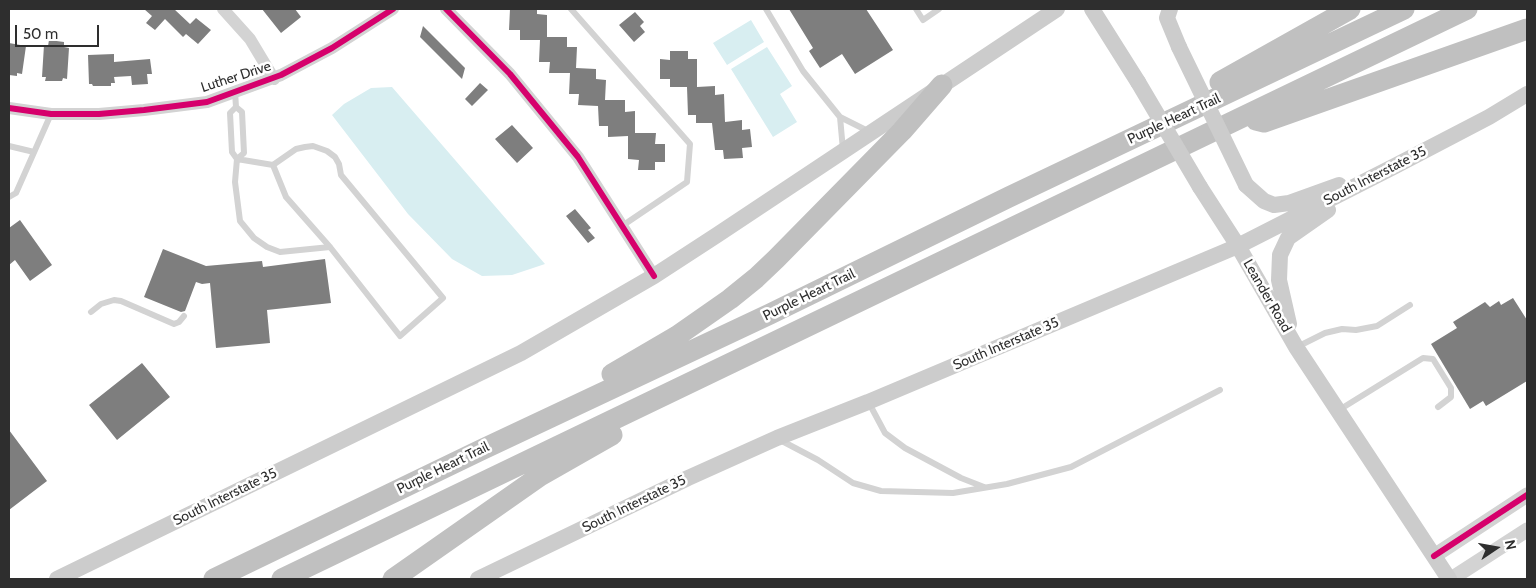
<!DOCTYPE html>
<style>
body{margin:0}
#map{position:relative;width:1536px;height:588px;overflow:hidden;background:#fff;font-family:Cabin,sans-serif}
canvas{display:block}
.frame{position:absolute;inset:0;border:10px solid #2e2e2e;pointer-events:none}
.north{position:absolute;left:1471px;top:523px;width:50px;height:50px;-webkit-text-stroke:4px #fff;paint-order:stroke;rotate:78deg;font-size:14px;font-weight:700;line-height:20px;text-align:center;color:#2e2e2e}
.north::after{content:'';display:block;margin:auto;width:18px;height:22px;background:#2e2e2e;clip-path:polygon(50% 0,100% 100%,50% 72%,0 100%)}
.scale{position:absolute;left:15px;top:25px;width:84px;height:22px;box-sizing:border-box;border:2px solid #2e2e2e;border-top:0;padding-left:6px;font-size:15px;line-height:18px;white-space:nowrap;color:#2e2e2e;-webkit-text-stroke:4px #fff;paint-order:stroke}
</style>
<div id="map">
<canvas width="1536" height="588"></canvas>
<div class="frame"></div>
<div class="north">N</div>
<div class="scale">50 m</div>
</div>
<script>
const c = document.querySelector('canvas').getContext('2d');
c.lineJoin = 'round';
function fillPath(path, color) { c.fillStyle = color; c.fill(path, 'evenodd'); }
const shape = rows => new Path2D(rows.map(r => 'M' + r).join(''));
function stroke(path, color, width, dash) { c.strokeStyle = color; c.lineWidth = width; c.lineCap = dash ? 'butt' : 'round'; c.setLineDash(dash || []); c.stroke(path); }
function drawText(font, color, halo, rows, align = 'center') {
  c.font = font + ' Cabin,sans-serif'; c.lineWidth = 5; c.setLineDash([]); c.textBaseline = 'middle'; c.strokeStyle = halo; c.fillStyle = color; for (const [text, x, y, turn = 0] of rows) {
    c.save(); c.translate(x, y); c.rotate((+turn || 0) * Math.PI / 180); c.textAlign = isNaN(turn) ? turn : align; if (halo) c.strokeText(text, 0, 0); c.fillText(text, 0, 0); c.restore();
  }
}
const water = shape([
 [751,20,764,42,727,65,713,43],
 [767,47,792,86,780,94,797,122,773,137,731,69],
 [392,87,545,264,512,275,482,276,452,259,408,214,332,115,344,104,371,88]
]);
const building = shape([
 [144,9,174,9,190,24,196,18,211,30,198,44,186,34,183,37,165,19,155,30,146,23,152,16],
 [262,9,295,9,301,17,281,33],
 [510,9,537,9,537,14,547,15,547,37,567,37,567,47,577,47,576,68,596,69,596,79,606,80,605,100,625,100,625,112,635,111,635,133,656,133,655,144,665,144,665,162,655,162,655,170,638,170,639,160,628,159,628,136,608,137,608,126,599,126,598,106,578,105,579,94,569,94,570,73,549,73,550,62,539,62,540,40,520,40,520,30,509,30],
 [789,9,866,9,893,50,855,74,842,54,820,68,809,51,813,48],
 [635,12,644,22,640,26,645,32,634,42,619,25],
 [423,26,465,68,462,79,420,37],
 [49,40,64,42,64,47,69,48,67,79,63,78,62,81,45,81,46,77,42,77,44,45,48,46],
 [9,43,26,46,22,74,17,73,17,76,9,75],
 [670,51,688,51,688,59,697,59,697,87,715,86,715,95,724,94,725,122,742,120,742,130,750,129,752,147,742,148,743,158,724,159,723,150,715,150,712,123,696,123,696,115,688,115,687,87,670,87,670,79,660,79,660,59,670,60],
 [114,54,114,62,150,59,152,74,147,74,148,84,132,85,131,76,114,77,115,83,111,83,111,86,93,86,92,84,89,84,88,55],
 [480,83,488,90,472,106,465,99],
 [512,125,533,148,517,163,495,139],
 [575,209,591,228,588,230,595,238,588,243,566,216],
 [20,220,52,265,30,281,15,260,9,265,9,228],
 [163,249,206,266,262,261,263,267,325,259,331,303,267,310,270,343,216,348,210,283,202,284,196,282,185,311,181,312,144,297],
 [1513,298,1527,320,1527,381,1486,406,1483,401,1470,409,1431,344,1457,328,1453,322,1485,302,1490,307,1499,301,1501,305],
 [142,363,170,397,117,440,89,405],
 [9,430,47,481,9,510]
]);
const service = shape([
 [571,9,690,144,687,182,622,226],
 [766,9,803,71,840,117],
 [916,9,923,20,939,9],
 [235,92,236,107,230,113,232,152,237,159,235,182,240,221,254,238,267,247,280,252,330,247],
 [236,107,242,112,244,153,237,159],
 [9,146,34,152],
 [843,150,840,117,870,132],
 [237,159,273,165,296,149,305,147,313,146,327,151,335,157,339,164,341,175,443,298,400,336,330,247,286,197,273,165],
 [9,197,16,193,51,114],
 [91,312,101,304,114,300,121,301,174,324,179,322,184,316],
 [1297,347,1325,333,1342,329,1356,330,1377,326,1410,305],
 [869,403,885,433,905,448,961,478,984,487],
 [1339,410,1423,358,1433,359,1451,388,1451,397,1438,407],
 [780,440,818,460,853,483,881,491,953,493,1007,484,1071,467,1220,390]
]);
const minor = shape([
 [223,9,250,39,274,79],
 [446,9,510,74,578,157,654,276],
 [9,108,51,114,99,114,144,110,207,102,281,75,332,48,393,9]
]);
const tertiary = shape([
 [1434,556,1527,495],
 [1451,579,1527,530]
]);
const secondary = shape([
 [1092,9,1138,82],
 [1170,9,1167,18,1179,47],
 [1246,185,1264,201,1274,205,1289,203,1339,185],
 [1200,187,1238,246,1296,347,1449,579],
 [1289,324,1279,280,1280,255,1288,238,1328,210],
 [57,579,521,353,654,276,717,235,1057,9],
 [478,579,688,478,777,438,868,402,1238,246,1395,166,1489,117,1527,94]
]);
const motorway = shape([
 [1220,82,1350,9],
 [1256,120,1264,122,1527,29],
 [612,374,677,336,730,299,756,278,776,259,902,131,942,85],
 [214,579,481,450,770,314,1009,197,1404,9],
 [282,579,1467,9],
 [393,579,540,476,612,435]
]);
const secondaryBridge = shape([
 [1179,47,1246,185],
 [1138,82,1200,187]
]);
const cycleway = shape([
 [446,9,510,74,578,157,654,276],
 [9,108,51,114,99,114,144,110,207,102,281,75,332,48,393,9],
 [1434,556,1527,495]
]);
const streetNames = [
 ["Luther Drive",236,77,-18],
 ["Purple Heart Trail",1174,119,-25],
 ["South Interstate 35",1375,176,-27],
 ["Purple Heart Trail",809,295,-26],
 ["Leander Road",1267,296,60],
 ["South Interstate 35",1006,344,-23],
 ["Purple Heart Trail",443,468,-26],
 ["South Interstate 35",225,497,-26],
 ["South Interstate 35",634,504,-26]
];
fillPath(water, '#d8eef1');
fillPath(building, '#7e7e7e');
stroke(service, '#d3d3d3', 6);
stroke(minor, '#d3d3d3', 12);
stroke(tertiary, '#d3d3d3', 15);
stroke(secondary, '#ccc', 16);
stroke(motorway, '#c0c0c0', 21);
stroke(secondaryBridge, '#ccc', 16);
stroke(cycleway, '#d6006c', 6);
drawText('14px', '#2e2e2e', '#fff', streetNames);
</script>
